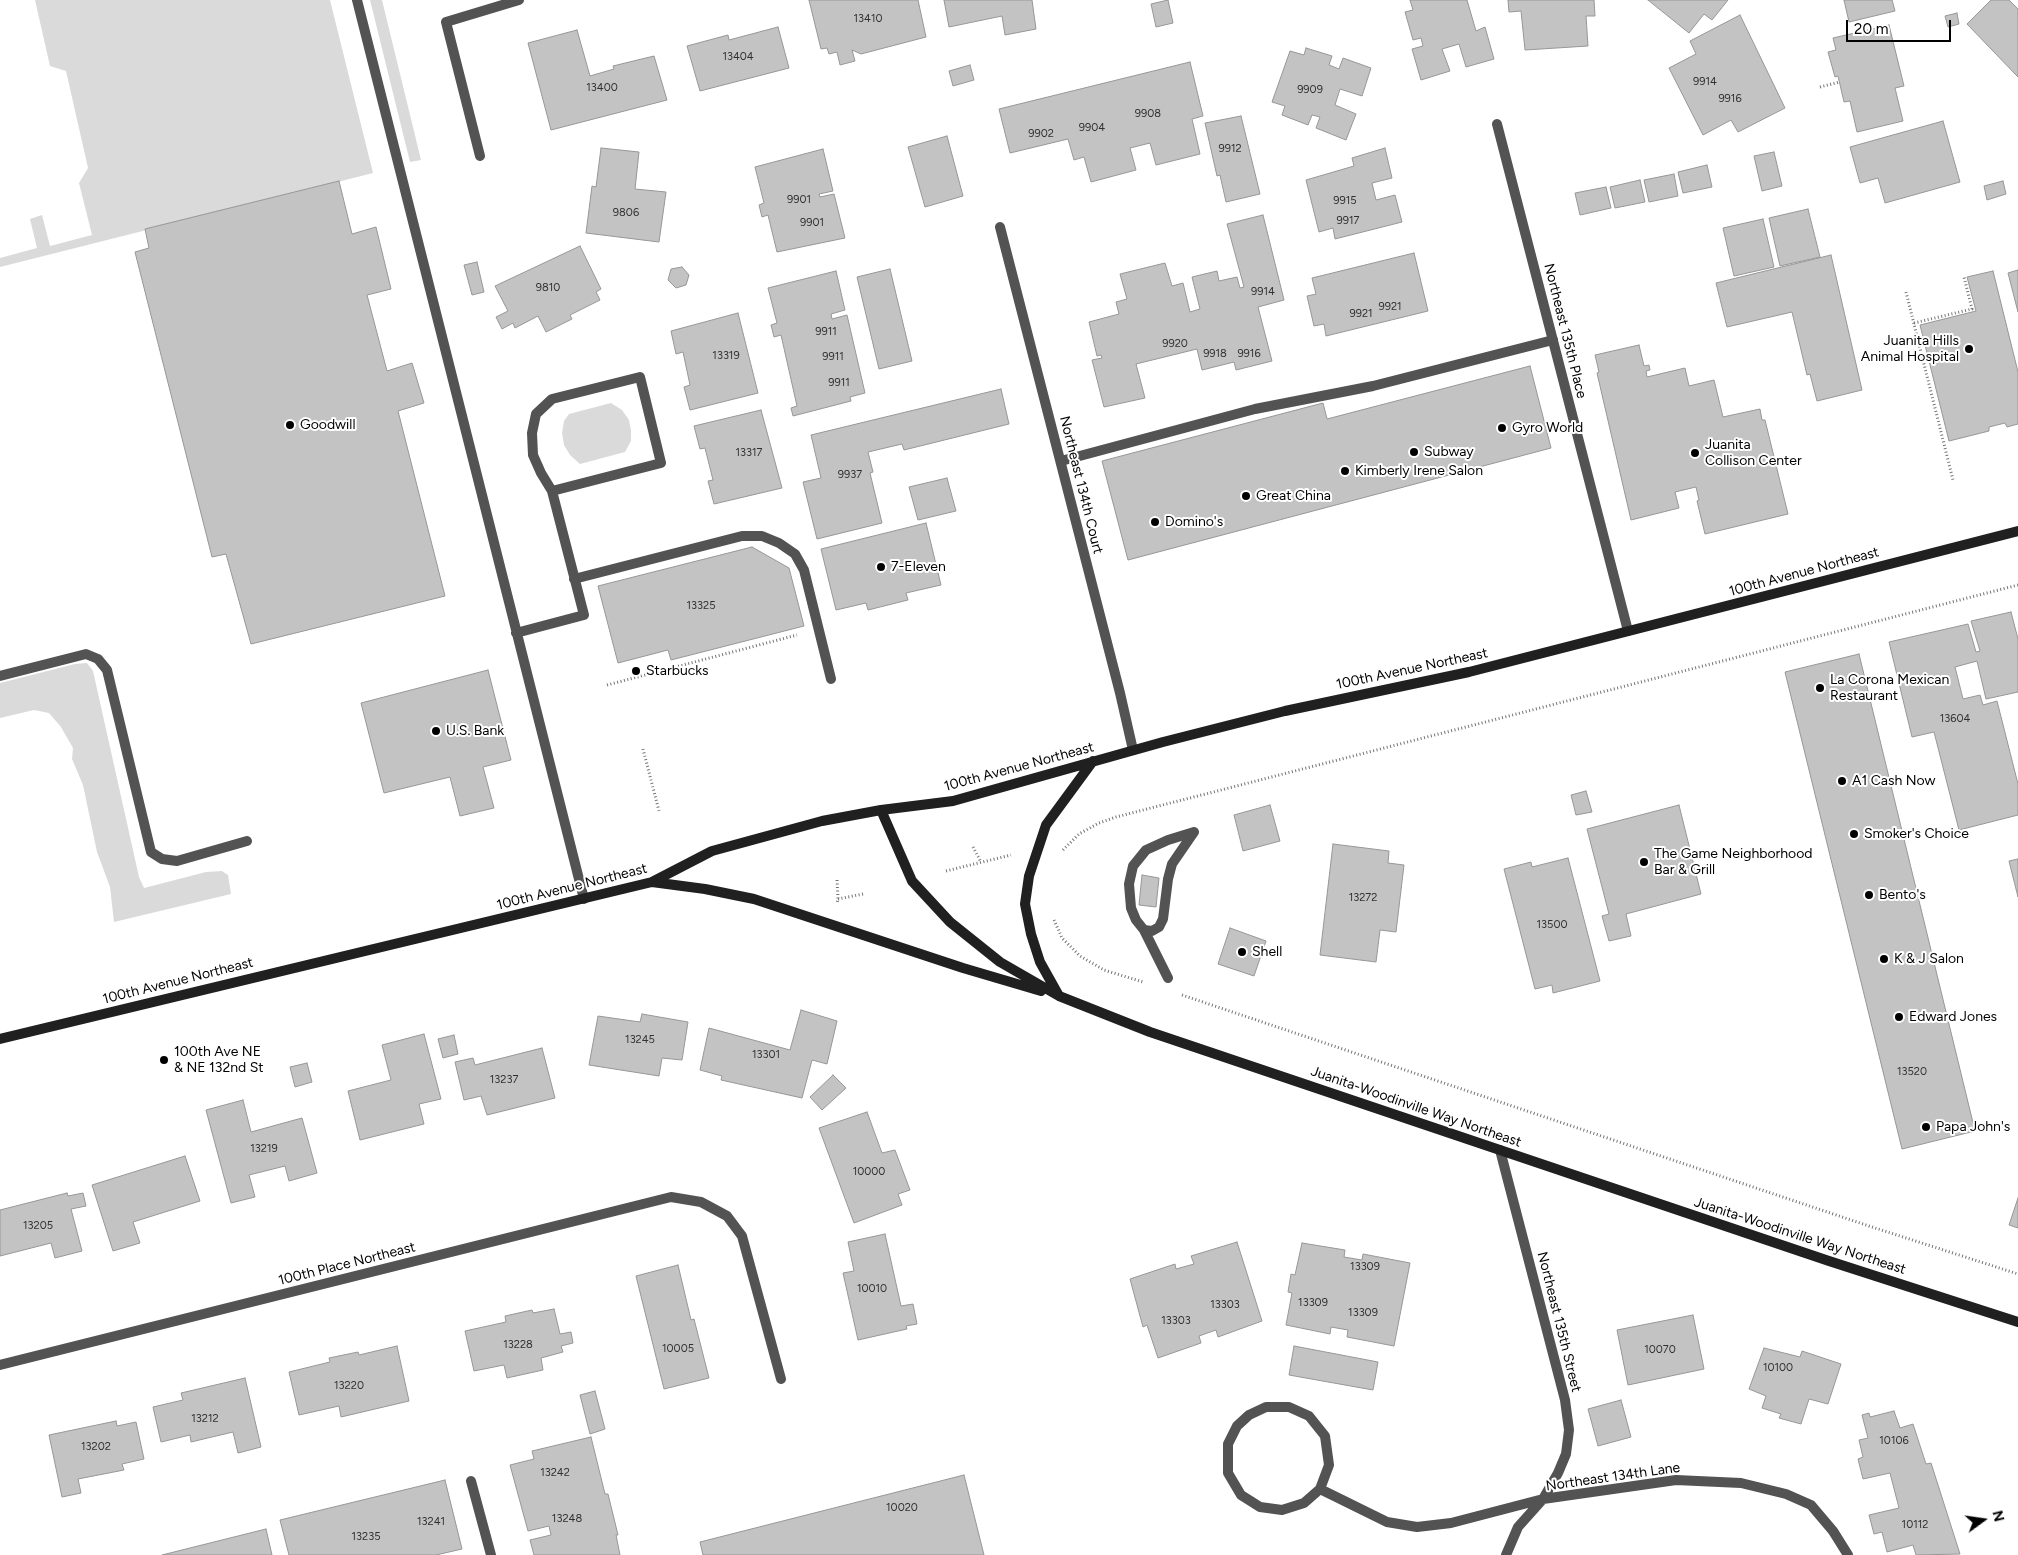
<!DOCTYPE html>
<style>
body{margin:0}
#map{position:relative;width:2018px;height:1555px;overflow:hidden;background:#fff;font-family:Figtree,sans-serif}
canvas{display:block}
.north{position:absolute;left:1958px;top:1495px;width:50px;height:50px;-webkit-text-stroke:4px #fff;paint-order:stroke;rotate:76deg;font-size:14px;font-weight:700;line-height:20px;text-align:center;color:#000}
.north::after{content:'';display:block;margin:auto;width:18px;height:22px;background:#000;clip-path:polygon(50% 0,100% 100%,50% 72%,0 100%)}
.scale{position:absolute;left:1846px;top:20px;width:105px;height:22px;box-sizing:border-box;border:2px solid #000;border-top:0;padding-left:6px;font-size:15px;line-height:18px;white-space:nowrap;color:#000;-webkit-text-stroke:4px #fff;paint-order:stroke}
</style>
<div id="map">
<canvas width="2018" height="1555"></canvas>
<div class="north">N</div>
<div class="scale">20 m</div>
</div>
<script>
const c = document.querySelector('canvas').getContext('2d');
c.lineJoin = 'round';
function fillPath(path, color) { c.fillStyle = color; c.fill(path, 'evenodd'); }
const shape = rows => new Path2D(rows.map(r => 'M' + r).join(''));
function stroke(path, color, width, dash) { c.strokeStyle = color; c.lineWidth = width; c.lineCap = dash ? 'butt' : 'round'; c.setLineDash(dash || []); c.stroke(path); }
function drawText(font, color, halo, rows, align = 'center') {
  c.font = font + ' Figtree,sans-serif'; c.lineWidth = 4; c.setLineDash([]); c.textBaseline = 'middle'; c.strokeStyle = halo; c.fillStyle = color; for (const [text, x, y, turn = 0] of rows) {
    c.save(); c.translate(x, y); c.rotate((+turn || 0) * Math.PI / 180); c.textAlign = isNaN(turn) ? turn : align; if (halo) c.strokeText(text, 0, 0); c.fillText(text, 0, 0); c.restore();
  }
}
const green = shape([
 [35,0,330,0,373,173,0,267,0,258,37,248,30,219,42,215,50,246,92,235,79,183,88,168,66,71,50,66],
 [370,0,382,0,421,160,410,162],
 [611,403,622,410,629,420,631,430,631,441,625,452,580,464,570,455,564,445,562,433,564,421,569,414],
 [87,663,93,671,139,877,144,888,206,872,222,871,228,875,231,894,114,922,110,887,97,852,83,785,72,759,73,748,61,727,49,713,34,710,0,718,0,683,75,664]
]);
const building = shape([
 [809,0,918,0,926,37,861,54,852,50,855,61,840,65,837,52,829,54,827,48,821,49,809,0],
 [944,0,1032,0,1036,29,1005,35,1002,16,949,27,944,0],
 [1168,0,1173,23,1156,27,1151,4,1168,0],
 [1410,0,1467,0,1476,31,1485,27,1494,59,1466,67,1459,44,1442,49,1450,71,1421,80,1412,49,1423,46,1421,38,1413,40,1405,12,1413,10,1410,0],
 [1508,0,1594,0,1595,16,1586,16,1588,46,1525,50,1521,11,1509,12,1508,0],
 [1648,0,1728,0,1712,20,1704,14,1689,33,1648,0],
 [1844,0,1892,0,1895,11,1849,22,1844,0],
 [1991,0,2009,0,2018,9,2018,77,1967,24,1991,0],
 [1957,13,1959,24,1948,27,1945,16,1957,13],
 [1740,15,1785,108,1738,132,1731,120,1703,135,1669,68,1696,54,1690,41,1740,15],
 [1889,25,1904,86,1895,88,1903,121,1857,132,1850,101,1844,102,1838,76,1835,77,1828,52,1836,50,1833,38,1889,25],
 [778,27,789,68,700,91,687,46,728,35,729,40,778,27],
 [577,30,590,76,614,69,613,66,654,56,667,100,551,130,528,43,577,30],
 [1306,48,1332,56,1329,65,1339,69,1343,58,1371,68,1362,96,1340,89,1335,105,1356,114,1346,140,1316,128,1320,117,1312,115,1308,125,1282,115,1285,106,1272,102,1290,51,1304,55,1306,48],
 [1190,62,1203,116,1192,119,1200,154,1156,165,1150,143,1130,148,1136,170,1091,182,1084,157,1074,160,1068,139,1010,153,999,109,1190,62],
 [970,65,974,80,953,86,949,71,970,65],
 [1241,116,1260,194,1226,202,1220,175,1217,176,1205,123,1241,116],
 [1943,121,1960,182,1885,203,1878,178,1860,183,1850,147,1943,121],
 [947,136,963,196,925,207,908,147,947,136],
 [601,148,639,152,635,189,666,192,659,242,586,233,592,186,596,187,601,148],
 [1385,148,1392,178,1372,183,1376,200,1395,195,1402,222,1335,239,1333,228,1319,232,1306,180,1354,166,1352,158,1385,148],
 [823,149,833,191,819,194,820,197,834,194,845,238,777,252,768,215,762,217,759,205,764,203,755,167,823,149],
 [1774,152,1782,186,1762,191,1754,156,1774,152],
 [1707,165,1712,187,1683,193,1678,172,1707,165],
 [1674,174,1678,196,1649,202,1644,180,1674,174],
 [1640,180,1645,202,1615,208,1610,187,1640,180],
 [339,181,352,234,376,227,391,289,367,295,387,371,412,363,424,403,398,411,445,596,251,644,226,554,212,557,135,252,149,248,145,229,339,181],
 [2003,181,2006,194,1987,200,1984,186,2003,181],
 [1606,187,1611,208,1580,215,1575,193,1606,187],
 [1808,209,1820,257,1780,266,1769,218,1808,209],
 [1263,215,1284,300,1258,307,1272,361,1236,370,1234,362,1202,370,1197,349,1136,364,1145,398,1104,407,1092,360,1102,358,1101,355,1097,356,1089,322,1119,314,1116,302,1127,299,1120,274,1165,263,1172,286,1183,283,1190,312,1200,309,1192,277,1217,271,1219,281,1237,277,1240,288,1244,287,1227,224,1263,215],
 [1763,219,1774,267,1734,276,1723,228,1763,219],
 [580,246,601,289,596,292,600,300,570,315,572,319,546,332,538,316,515,328,513,323,502,329,496,317,508,311,495,286,580,246],
 [1414,253,1428,311,1326,336,1324,324,1314,326,1307,296,1316,294,1312,278,1414,253],
 [1831,255,1862,390,1817,401,1810,374,1807,375,1792,312,1727,327,1716,283,1831,255],
 [477,262,484,292,472,295,464,265,477,262],
 [682,267,689,275,686,285,676,288,668,280,671,269,682,267],
 [890,269,912,361,879,369,857,277,890,269],
 [2018,270,2018,312,2008,273,2018,270],
 [836,271,845,310,831,314,832,319,847,315,865,393,850,397,851,401,793,416,791,408,797,406,781,335,774,337,771,325,777,323,768,288,836,271],
 [1993,271,2018,372,2018,424,2007,427,2005,423,1989,427,1989,431,1949,441,1920,325,1976,311,1967,277,1993,271],
 [738,313,758,393,690,410,684,387,690,385,683,352,676,354,671,331,738,313],
 [1639,345,1644,366,1649,365,1650,370,1646,371,1647,377,1685,368,1689,386,1714,380,1723,417,1760,409,1762,420,1765,420,1788,514,1705,534,1697,501,1699,500,1696,487,1675,492,1679,508,1631,520,1597,373,1599,372,1595,355,1639,345],
 [1530,366,1551,448,1128,560,1102,461,1323,403,1327,419,1530,366],
 [1001,389,1009,424,904,450,902,444,868,452,873,472,870,473,882,523,817,539,803,482,821,478,811,435,1001,389],
 [761,410,782,488,714,504,708,481,713,480,705,448,700,449,694,426,761,410],
 [947,478,956,511,918,520,909,487,947,478],
 [926,523,941,585,906,593,908,600,868,610,866,603,836,610,821,549,926,523],
 [752,547,789,568,804,626,671,660,668,650,618,663,598,586,752,547],
 [2011,612,2018,639,2018,692,1986,699,1977,661,1955,667,1963,699,1980,695,1983,705,1997,701,2018,784,2018,815,1959,830,1934,732,1912,737,1889,642,1968,624,1976,652,1980,651,1971,621,2011,612],
 [1859,654,1975,1131,1902,1149,1785,672,1859,654],
 [488,670,511,760,483,767,494,808,460,816,450,777,384,793,361,703,488,670],
 [1586,791,1592,812,1576,815,1571,795,1586,791],
 [1270,805,1280,841,1243,851,1234,815,1270,805],
 [1679,805,1701,894,1626,914,1631,936,1609,941,1602,916,1609,914,1587,829,1679,805],
 [1333,844,1389,851,1388,863,1404,865,1396,932,1380,930,1376,962,1320,955,1333,844],
 [1568,858,1600,981,1553,993,1552,985,1535,989,1504,869,1531,862,1532,867,1568,858],
 [2018,859,2018,897,2009,861,2018,859],
 [1142,875,1159,878,1156,907,1139,905,1142,875],
 [1230,928,1266,941,1254,976,1218,964,1230,928],
 [801,1010,837,1021,827,1064,812,1060,802,1098,721,1080,722,1076,700,1070,709,1028,790,1050,801,1010],
 [642,1014,688,1022,682,1060,662,1058,659,1076,589,1065,598,1016,640,1022,642,1014],
 [424,1034,441,1099,419,1104,424,1124,360,1140,348,1091,391,1080,382,1045,424,1034],
 [454,1035,458,1054,443,1058,438,1039,454,1035],
 [542,1048,555,1098,487,1115,481,1096,464,1100,455,1062,473,1058,475,1065,542,1048],
 [307,1063,312,1082,295,1087,290,1067,307,1063],
 [833,1075,846,1088,822,1110,810,1097,833,1075],
 [243,1100,251,1132,302,1118,317,1173,289,1181,285,1166,249,1175,255,1197,231,1203,206,1110,243,1100],
 [867,1112,882,1153,895,1150,910,1190,898,1194,902,1205,854,1223,819,1128,867,1112],
 [185,1156,200,1201,133,1222,140,1243,113,1251,92,1185,185,1156],
 [67,1193,68,1196,83,1193,86,1206,71,1209,82,1251,55,1258,51,1243,0,1256,0,1210,67,1193],
 [2018,1198,2018,1228,2009,1225,2018,1198],
 [885,1234,901,1306,913,1304,917,1324,906,1326,907,1329,858,1340,843,1273,854,1271,848,1242,885,1234],
 [1237,1242,1262,1321,1218,1337,1216,1330,1199,1336,1201,1343,1158,1358,1147,1325,1143,1327,1130,1279,1175,1264,1176,1269,1194,1264,1191,1256,1237,1242],
 [1302,1243,1345,1250,1344,1257,1362,1260,1363,1254,1410,1263,1394,1346,1347,1337,1348,1330,1331,1327,1330,1334,1286,1325,1292,1293,1288,1292,1291,1274,1295,1275,1302,1243],
 [678,1265,691,1320,694,1319,709,1378,664,1389,636,1276,678,1265],
 [554,1309,560,1334,571,1332,573,1343,561,1346,563,1352,541,1358,543,1370,507,1378,504,1365,474,1371,465,1331,506,1322,505,1316,532,1310,533,1313,554,1309],
 [1693,1315,1704,1369,1628,1385,1617,1330,1693,1315],
 [397,1346,409,1401,341,1417,339,1406,299,1415,289,1372,330,1362,329,1358,358,1352,359,1355,397,1346],
 [1294,1346,1378,1362,1373,1390,1289,1375,1294,1346],
 [1764,1348,1800,1357,1802,1351,1841,1364,1828,1404,1809,1399,1801,1424,1779,1418,1781,1414,1762,1408,1766,1396,1749,1389,1764,1348],
 [245,1378,261,1447,238,1453,233,1432,191,1442,190,1435,161,1442,153,1407,183,1400,181,1393,245,1378],
 [595,1391,605,1429,590,1434,580,1395,595,1391],
 [1621,1400,1631,1437,1598,1446,1588,1409,1621,1400],
 [1894,1411,1900,1428,1913,1424,1926,1464,1931,1463,1960,1554,1916,1555,1913,1545,1887,1552,1882,1532,1874,1534,1869,1515,1899,1508,1890,1473,1863,1479,1858,1459,1863,1457,1859,1440,1868,1438,1862,1415,1869,1413,1870,1417,1894,1411],
 [116,1421,117,1426,136,1422,144,1459,122,1464,124,1470,78,1479,81,1493,62,1497,49,1435,116,1421],
 [591,1437,605,1494,608,1494,618,1535,616,1535,620,1555,534,1555,530,1540,551,1535,549,1526,528,1531,510,1465,534,1459,532,1451,591,1437],
 [964,1475,984,1555,703,1555,700,1542,964,1475],
 [445,1480,462,1549,436,1555,289,1555,280,1520,445,1480],
 [266,1529,272,1555,162,1555,266,1529]
]);
const path = shape([
 [1820,87,1840,82],
 [1906,292,1953,480],
 [1914,323,1972,309,1964,277],
 [607,685,797,635],
 [643,749,659,811],
 [973,847,981,862],
 [1063,850,1079,834,1099,823,1116,817,2018,585],
 [946,871,1011,855],
 [837,880,838,899,837,903],
 [838,899,863,894],
 [1054,920,1062,938,1080,956,1104,970,1143,982],
 [1182,995,1869,1226,2018,1274]
]);
const lane = shape([
 [357,0,584,899],
 [1061,461,1255,409,1373,386,1553,340],
 [574,579,742,536,762,536,779,543,795,554,804,570,831,679],
 [516,633,584,615,552,491,661,463,640,377,552,399,536,414,532,433,533,455,541,473,552,491],
 [0,676,86,654,98,659,107,670,151,852,162,859,177,861,247,841],
 [1194,832,1172,864,1168,879,1163,919,1159,927,1152,931,1144,930,1136,920,1131,908,1129,884,1133,866,1146,850,1168,840,1194,832],
 [1144,930,1168,978]
]);
const street = shape([
 [1497,124,1628,631],
 [480,156,446,22,519,0],
 [1000,227,1120,693,1133,750],
 [1500,1150,1565,1400,1569,1430,1566,1454,1558,1473,1543,1499,1518,1527,1506,1555],
 [0,1365,671,1197,701,1202,727,1216,742,1236,781,1379],
 [471,1481,491,1555],
 [1320,1489,1304,1503,1282,1510,1260,1507,1241,1495,1228,1473,1228,1444,1237,1426,1249,1415,1266,1407,1289,1407,1309,1416,1325,1436,1329,1465,1320,1489,1387,1522,1417,1527,1451,1523,1543,1499,1676,1480,1741,1483,1786,1494,1811,1505,1833,1531,1848,1555]
]);
const secondary = shape([
 [881,810,912,881,950,922,1000,962,1059,996,1150,1032,1829,1261,2018,1322],
 [652,882,705,889,754,899,963,968,1041,991],
 [1059,996,1040,962,1031,934,1025,904,1029,876,1046,825,1093,761],
 [0,1039,652,882,712,851,822,821,881,810,953,801,1163,742,1285,711,1469,672,2018,531]
]);
const markers = [
 [1969,349,5,"#000"],
 [290,425,5,"#000"],
 [1502,428,5,"#000"],
 [1414,452,5,"#000"],
 [1695,453,5,"#000"],
 [1345,471,5,"#000"],
 [1246,496,5,"#000"],
 [1155,522,5,"#000"],
 [881,567,5,"#000"],
 [636,671,5,"#000"],
 [1820,688,5,"#000"],
 [436,731,5,"#000"],
 [1842,781,5,"#000"],
 [1854,834,5,"#000"],
 [1644,862,5,"#000"],
 [1869,895,5,"#000"],
 [1242,952,5,"#000"],
 [1884,959,5,"#000"],
 [1899,1017,5,"#000"],
 [164,1060,5,"#000"],
 [1926,1127,5,"#000"]
];
const numberNames = [
 ["13410",868,19],
 ["13404",738,57],
 ["9914",1705,82],
 ["13400",602,88],
 ["9909",1310,90],
 ["9916",1730,99],
 ["9908",1148,114],
 ["9904",1092,128],
 ["9902",1041,134],
 ["9912",1230,149],
 ["9901",799,200],
 ["9915",1345,201],
 ["9806",626,213],
 ["9917",1348,221],
 ["9901",812,223],
 ["9810",548,288],
 ["9914",1263,292],
 ["9921",1390,307],
 ["9921",1361,314],
 ["9911",826,332],
 ["9920",1175,344],
 ["9918",1215,354],
 ["9916",1249,354],
 ["13319",726,356],
 ["9911",833,357],
 ["9911",839,383],
 ["13317",749,453],
 ["9937",850,475],
 ["13325",701,606],
 ["13604",1955,719],
 ["13272",1363,898],
 ["13500",1552,925],
 ["13245",640,1040],
 ["13301",766,1055],
 ["13520",1912,1072],
 ["13237",504,1080],
 ["13219",264,1149],
 ["10000",869,1172],
 ["13205",38,1226],
 ["13309",1365,1267],
 ["10010",872,1289],
 ["13309",1313,1303],
 ["13303",1225,1305],
 ["13309",1363,1313],
 ["13303",1176,1321],
 ["13228",518,1345],
 ["10005",678,1349],
 ["10070",1660,1350],
 ["10100",1778,1368],
 ["13220",349,1386],
 ["13212",205,1419],
 ["10106",1894,1441],
 ["13202",96,1447],
 ["13242",555,1473],
 ["10020",902,1508],
 ["13248",567,1519],
 ["13241",431,1522],
 ["10112",1915,1525],
 ["13235",366,1537]
];
const streetNames = [
 ["Northeast 135th Place",1565,331,76],
 ["Northeast 134th Court",1081,485,76],
 ["100th Avenue Northeast",1804,572,-15],
 ["100th Avenue Northeast",1412,669,-12],
 ["100th Avenue Northeast",1019,767,-15],
 ["100th Avenue Northeast",572,887,-14],
 ["100th Avenue Northeast",178,981,-14],
 ["Juanita-Woodinville Way Northeast",1416,1107,19],
 ["Juanita-Woodinville Way Northeast",1800,1236,18],
 ["100th Place Northeast",347,1264,-14],
 ["Northeast 135th Street",1559,1322,76],
 ["Northeast 134th Lane",1613,1477,-8]
];
const poiNames = [
 ["Juanita Hills",1959,341,"right"],
 ["Animal Hospital",1959,357,"right"],
 ["Goodwill",300,425],
 ["Gyro World",1512,428],
 ["Juanita",1705,445],
 ["Collison Center",1705,461],
 ["Subway",1424,452],
 ["Kimberly Irene Salon",1355,471],
 ["Great China",1256,496],
 ["Domino's",1165,522],
 ["7-Eleven",891,567],
 ["Starbucks",646,671],
 ["La Corona Mexican",1830,680],
 ["Restaurant",1830,696],
 ["U.S. Bank",446,731],
 ["A1 Cash Now",1852,781],
 ["Smoker's Choice",1864,834],
 ["The Game Neighborhood",1654,854],
 ["Bar & Grill",1654,870],
 ["Bento's",1879,895],
 ["Shell",1252,952],
 ["K & J Salon",1894,959],
 ["Edward Jones",1909,1017],
 ["100th Ave NE",174,1052],
 ["& NE 132nd St",174,1068],
 ["Papa John's",1936,1127]
];
fillPath(green, '#dadada');
fillPath(building, '#c3c3c3');
stroke(building, '#979797', 1);
stroke(path, '#757575', 3, [1, 2.5]);
stroke(lane, '#535353', 10);
stroke(street, '#535353', 10);
stroke(secondary, '#202020', 10);
for (const [x, y, r, color] of markers) { const dot = new Path2D(); dot.arc(x, y, r, 0, 2 * Math.PI); c.fillStyle = color; c.fill(dot); stroke(dot, '#fff', 2); }
drawText('11px', '#313131', null, numberNames);
drawText('14px', '#000', '#fff', streetNames);
drawText('14px', '#000', '#fff', poiNames, 'left');
</script>
